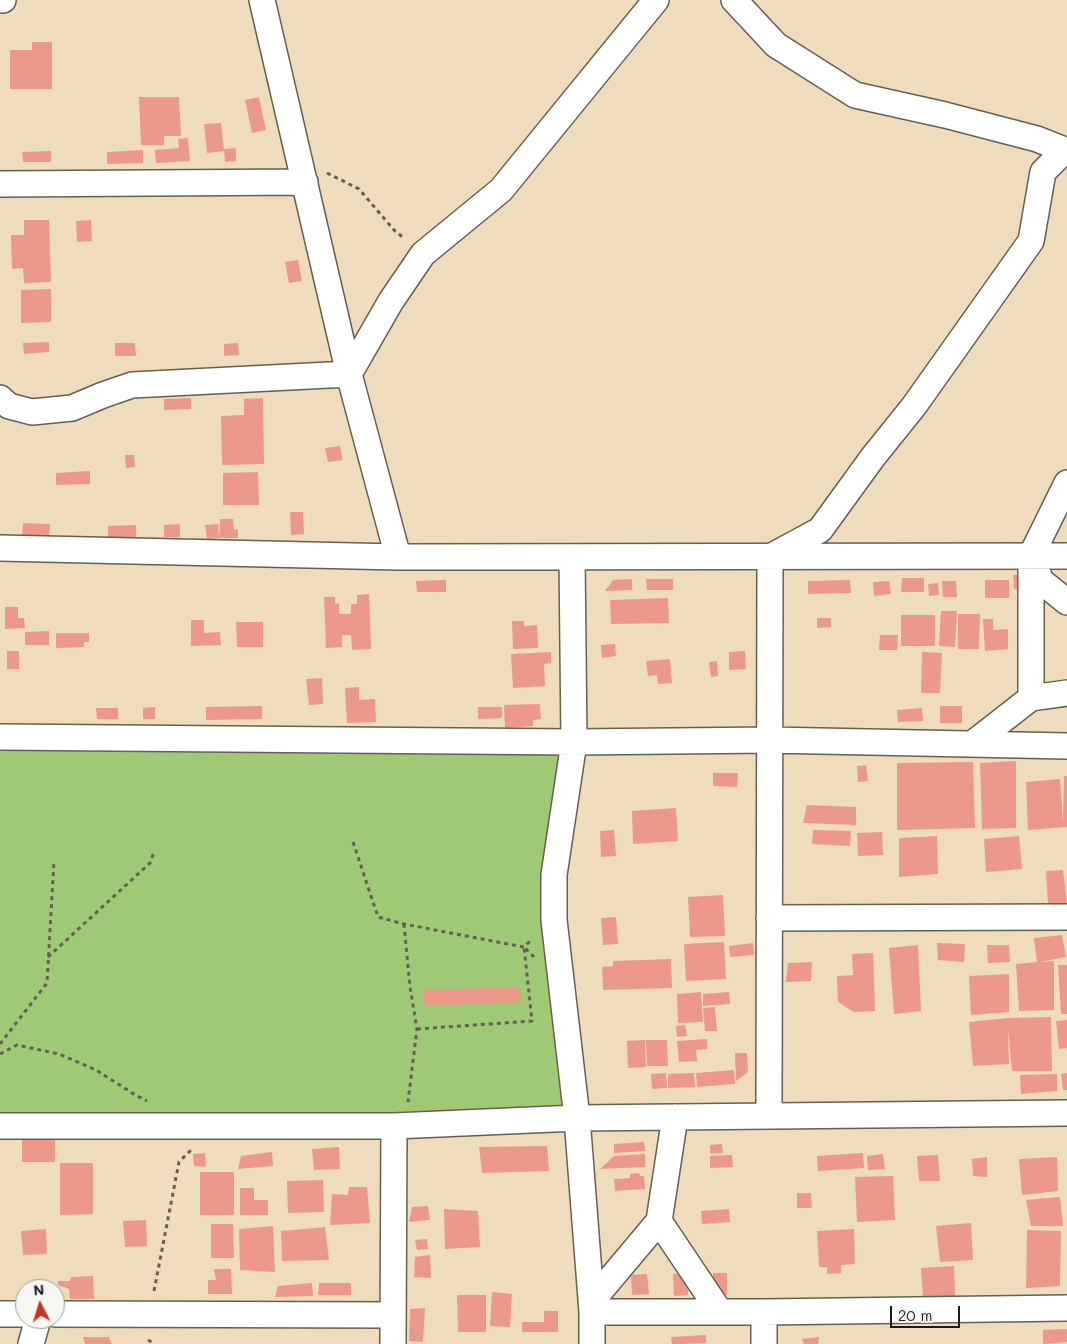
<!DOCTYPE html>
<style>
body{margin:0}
#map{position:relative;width:1067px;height:1344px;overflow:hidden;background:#efdcbc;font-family:Mali,sans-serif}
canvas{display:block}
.north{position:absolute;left:15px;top:1279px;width:50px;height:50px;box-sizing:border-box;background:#f6f6f2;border:1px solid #9f9f9c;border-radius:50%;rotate:355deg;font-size:14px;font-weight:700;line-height:20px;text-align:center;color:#1c1c1c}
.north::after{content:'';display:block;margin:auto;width:18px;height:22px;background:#c8321e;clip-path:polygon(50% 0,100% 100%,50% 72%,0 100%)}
.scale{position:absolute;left:890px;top:1306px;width:70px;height:22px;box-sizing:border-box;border:2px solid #1c1c1c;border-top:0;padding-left:6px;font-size:15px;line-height:18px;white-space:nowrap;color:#1c1c1c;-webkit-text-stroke:4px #f6f6f2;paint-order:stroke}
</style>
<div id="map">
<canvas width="1067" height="1344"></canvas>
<div class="north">N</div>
<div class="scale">20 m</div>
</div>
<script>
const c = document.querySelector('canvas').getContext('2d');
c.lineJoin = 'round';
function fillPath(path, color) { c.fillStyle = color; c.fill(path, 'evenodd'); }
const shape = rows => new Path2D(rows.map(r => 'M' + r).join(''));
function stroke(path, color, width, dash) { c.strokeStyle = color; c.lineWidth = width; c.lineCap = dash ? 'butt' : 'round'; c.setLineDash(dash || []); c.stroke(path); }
const green = shape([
 [0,749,562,751,567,1109,0,1119]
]);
const building = shape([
 [32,42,52,42,52,89,10,89,10,50,32,50],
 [139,97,179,97,181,136,164,136,164,145,141,145],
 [259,97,266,130,252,133,245,100],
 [221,123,224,151,207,153,204,124],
 [188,138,190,161,156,163,155,150,179,148,178,139],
 [236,148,236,161,225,162,224,149],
 [143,150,143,163,107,164,107,152],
 [51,151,51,162,23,162,22,152],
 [24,220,49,220,51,282,24,283,23,268,12,269,11,235,24,235],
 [91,220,92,241,77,242,76,221],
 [298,260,302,281,289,283,285,262],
 [51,289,51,322,21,323,21,290],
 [49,342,49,352,24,354,23,343],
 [115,343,135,343,136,356,115,356],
 [238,343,239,355,224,356,224,344],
 [191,398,191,409,164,410,164,399],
 [263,398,264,464,222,465,221,416,244,415,244,399],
 [340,446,343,460,328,462,325,448],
 [125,455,134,455,135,467,126,468],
 [90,471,90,484,56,485,56,473],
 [258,472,259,505,223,505,223,473],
 [290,512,303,512,304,534,291,535],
 [220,519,233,519,234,530,238,529,238,538,219,538],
 [23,523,50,524,49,537,22,536],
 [180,524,180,537,164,537,164,525],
 [218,524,219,538,207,539,205,525],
 [136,525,136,538,108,538,108,526],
 [1023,574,1024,588,1014,589,1013,575],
 [902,578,924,578,924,592,901,592],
 [632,579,632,590,605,591,613,580],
 [646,579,673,579,673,590,647,590],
 [446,580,446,592,417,592,416,581],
 [850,580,851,593,808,594,808,581],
 [985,580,1009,580,1009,598,985,598],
 [889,581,891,594,874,596,873,582],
 [942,581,956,581,957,597,943,597],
 [938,583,939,595,929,596,928,584],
 [369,594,371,649,352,650,351,635,342,635,342,647,326,648,324,597,335,597,335,604,339,603,339,614,351,614,351,604,357,604,357,595],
 [668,598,669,623,611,624,610,600],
 [5,607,18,607,18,618,24,618,25,628,5,629],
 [941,611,957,611,955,647,939,646],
 [958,614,980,614,979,649,958,649],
 [901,615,935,615,935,646,901,646],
 [817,618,831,618,831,627,817,628],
 [983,619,993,619,993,630,1008,629,1008,649,985,651],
 [191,620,204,620,204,633,220,632,221,645,191,646],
 [512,621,524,621,524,626,537,625,538,648,513,649],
 [236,622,263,622,263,647,237,647],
 [49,631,49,645,25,645,25,632],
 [56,633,89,633,89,642,84,642,84,647,56,648],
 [880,635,898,635,897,650,879,650],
 [615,644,616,656,602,658,601,645],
 [7,651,19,651,19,669,7,669],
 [745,651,746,669,729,670,729,652],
 [551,652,551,663,544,664,545,686,513,688,511,654],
 [922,652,942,653,940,693,921,693],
 [670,659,672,683,658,684,657,675,648,676,646,661],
 [717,661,718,676,711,677,709,662],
 [322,678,323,704,309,705,306,679],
 [359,687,359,700,375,699,376,722,347,723,345,688],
 [540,704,541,719,533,720,533,726,505,728,504,705],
 [262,706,262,719,206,720,206,707],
 [940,706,962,706,962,723,940,723],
 [155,707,155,719,143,719,143,708],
 [478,707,502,707,502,718,478,719],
 [96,708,118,708,118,719,97,719],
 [922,708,923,721,898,722,897,710],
 [1016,761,1016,828,982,829,980,763],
 [973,762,975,828,897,830,897,763],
 [866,765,868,781,858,782,857,766],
 [713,773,738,773,737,787,713,786],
 [1064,776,1067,776,1067,827,1028,830,1026,782,1060,779,1063,822],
 [807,805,856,807,856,825,803,823],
 [676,808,678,841,633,844,632,811],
 [614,830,616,856,601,857,600,831],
 [813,830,851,831,850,846,812,844],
 [882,832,883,855,858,856,857,833],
 [937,836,938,874,899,877,899,838],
 [1019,836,1022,869,986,872,984,839],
 [1063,870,1067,903,1048,904,1046,871],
 [723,895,725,936,690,937,688,897],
 [616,917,618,944,603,945,601,918],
 [1062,935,1066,957,1039,962,1054,961,1054,1010,1019,1011,1016,964,1037,962,1034,938],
 [724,942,726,979,686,981,684,944],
 [753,943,754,955,730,957,729,946],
 [937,943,965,944,964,962,938,960],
 [918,945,921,1011,894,1014,889,948],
 [987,945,1009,945,1010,962,988,963],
 [873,953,875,1011,854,1012,838,1002,837,976,853,975,852,954],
 [671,959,672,988,603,990,602,967,613,966,613,961],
 [812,962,811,981,786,982,788,963],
 [1058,965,1067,965,1067,1014,1061,1014],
 [1009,974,1009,1012,971,1015,969,976],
 [520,987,521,1002,424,1006,424,990],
 [701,992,703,1022,678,1023,677,994],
 [729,992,730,1004,703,1006,703,994],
 [715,1007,717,1031,705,1031,703,1008],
 [1051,1017,1052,1071,1012,1071,1008,1028,1009,1064,973,1066,969,1022,1008,1018],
 [1067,1020,1067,1048,1059,1049,1056,1021],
 [685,1025,687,1036,677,1037,676,1026],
 [707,1039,707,1049,696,1050,697,1061,679,1062,677,1041],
 [645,1040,646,1067,628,1068,627,1041],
 [646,1040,667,1040,668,1066,647,1066],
 [735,1053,747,1053,748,1072,736,1081],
 [734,1070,735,1084,697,1087,696,1073],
 [666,1073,667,1088,652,1089,651,1074],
 [694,1073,695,1087,668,1088,668,1074],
 [1067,1073,1067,1090,1063,1090,1061,1074],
 [1057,1074,1057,1091,1021,1094,1020,1075],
 [55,1138,55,1162,22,1162,22,1139],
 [644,1142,645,1151,614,1153,614,1144],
 [722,1144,723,1153,710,1153,710,1145],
 [547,1146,549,1171,482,1173,479,1147],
 [339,1147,340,1169,314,1170,312,1149],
 [272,1152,273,1166,238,1169,241,1156],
 [205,1153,206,1167,194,1166,193,1154],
 [863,1153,864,1168,818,1171,817,1156],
 [645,1154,645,1167,600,1169,614,1156],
 [883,1154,885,1169,868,1170,867,1156],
 [732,1155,733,1167,710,1168,710,1156],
 [938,1155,940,1181,919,1181,917,1156],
 [987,1157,987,1177,973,1176,972,1159],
 [1057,1157,1058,1191,1022,1195,1019,1159],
 [60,1163,93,1163,93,1214,60,1215],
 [200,1172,234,1172,234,1215,200,1215],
 [639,1173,640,1176,644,1176,645,1189,615,1191,614,1179,630,1178,630,1174],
 [893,1176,895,1220,857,1222,855,1177],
 [323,1180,324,1212,288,1213,287,1181],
 [349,1187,367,1187,370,1223,330,1225,332,1194,348,1195],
 [240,1188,254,1188,254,1200,268,1200,268,1215,240,1215],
 [797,1193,811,1193,812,1208,797,1208],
 [1060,1197,1063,1226,1031,1226,1026,1200],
 [428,1206,430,1220,409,1222,412,1207],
 [444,1209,478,1211,480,1247,445,1249],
 [729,1209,730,1222,702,1224,701,1211],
 [146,1220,147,1246,125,1247,123,1221],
 [971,1223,973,1260,940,1262,936,1226],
 [211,1224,233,1224,234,1258,211,1258],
 [273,1226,275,1272,240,1270,239,1229],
 [325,1227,329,1260,282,1261,281,1231],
 [46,1229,47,1254,23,1255,21,1231],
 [854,1229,855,1264,841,1265,841,1273,827,1274,827,1267,819,1267,817,1231],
 [1027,1230,1061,1231,1060,1286,1026,1288],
 [427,1239,428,1249,417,1250,415,1240],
 [430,1255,431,1278,414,1277,415,1257],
 [954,1266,955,1296,923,1296,921,1268],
 [214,1269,231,1269,232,1294,208,1294,208,1280,216,1280],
 [688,1273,688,1295,674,1296,673,1274],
 [713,1273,727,1273,727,1295,713,1295],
 [647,1274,649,1294,632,1295,631,1275],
 [93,1276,94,1299,70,1299,69,1289,58,1285,58,1281,70,1281,71,1277],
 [312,1283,313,1296,275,1297,278,1286],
 [319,1283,351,1283,351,1295,318,1295],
 [492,1292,512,1294,510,1327,490,1326],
 [457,1295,486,1295,486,1332,458,1332],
 [425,1308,423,1342,409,1341,410,1309],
 [544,1311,558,1311,558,1332,522,1332,522,1322,544,1322],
 [1067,1329,1067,1342,1043,1344,1043,1330],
 [706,1335,706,1343,684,1344,672,1344,671,1337],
 [83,1337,109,1337,112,1344,85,1344],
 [819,1337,818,1344,804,1344,802,1339]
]);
const path = shape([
 [327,173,359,189,394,230,405,239],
 [353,842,378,917,404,924,524,947,532,939],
 [404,924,410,987,417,1029,408,1102],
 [48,957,150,863,154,852],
 [417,1029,532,1021,524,947,534,957],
 [0,1044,47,983,54,861],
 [0,1054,17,1045,59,1054,96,1070,137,1096,147,1101],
 [154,1291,179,1162,191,1150],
 [148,1340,155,1344]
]);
const minor = shape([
 [0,0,3,0],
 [262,0,349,374,398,557],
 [734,0,776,45,855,95,945,115,1037,139,1067,151],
 [0,184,305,182],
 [0,398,9,406,32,412,72,408,103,395,132,385,349,374,391,301,423,254,501,190,656,0],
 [0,548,398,557,1067,556],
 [572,557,574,742,554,875,554,920,577,1118,592,1312,592,1344],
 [1032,559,1041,581,1067,602],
 [1031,698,1031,556,1067,483],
 [0,737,574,742,770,740,1067,746],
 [972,744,1031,698,1067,693],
 [769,918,1067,917],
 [769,1116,770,557,820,530,873,457,914,406,1031,241,1043,172,1065,150],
 [0,1126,394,1126,577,1118,1067,1113],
 [659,1221,720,1312],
 [591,1302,659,1221,675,1117],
 [592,1312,764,1312,1067,1308],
 [0,1314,25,1314],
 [55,1314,393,1315],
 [31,1344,38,1319],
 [393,1344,394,1126],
 [764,1344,764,1312]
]);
fillPath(green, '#a0c975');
fillPath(building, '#ec998a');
stroke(minor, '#665f54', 28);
stroke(path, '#665f54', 3, [4, 4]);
stroke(minor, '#fff', 25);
</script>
